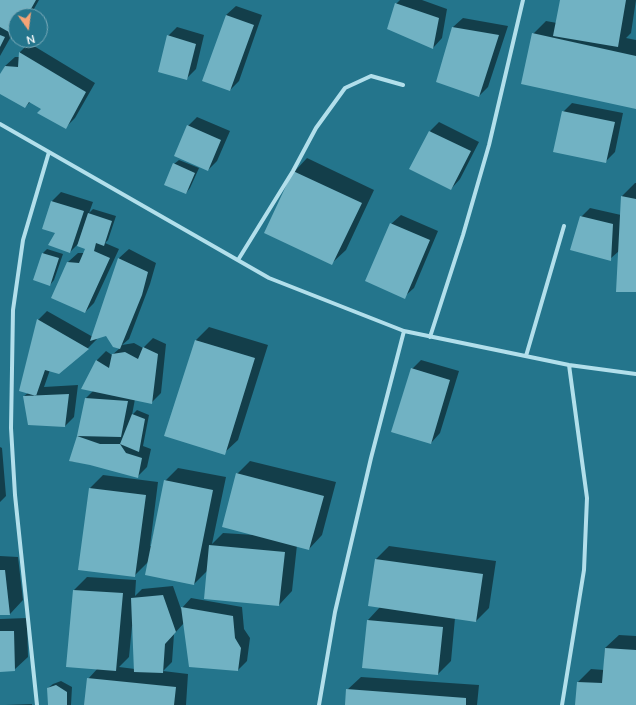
<!DOCTYPE html>
<style>
body{margin:0}
#map{position:relative;width:636px;height:705px;overflow:hidden;background:#24758c;font-family:"Nunito Sans",sans-serif}
canvas{display:block}
.north{position:absolute;left:8px;top:8px;width:40px;height:40px;box-sizing:border-box;background:#24758c;border:1px solid #7cacba;border-radius:50%;rotate:166deg;font-size:11px;font-weight:700;line-height:16px;text-align:center;color:#fff}
.north::after{content:'';display:block;margin:auto;width:14px;height:18px;background:#f5a476;clip-path:polygon(50% 0,100% 100%,50% 72%,0 100%)}
</style>
<div id="map">
<canvas width="636" height="705"></canvas>
<div class="north">N</div>
</div>
<script>
const c = document.querySelector('canvas').getContext('2d');
c.lineJoin = 'round';
function fillPath(path, color) { c.fillStyle = color; c.fill(path, 'evenodd'); }
const shape = rows => new Path2D(rows.map(r => 'M' + r).join(''));
function stroke(path, color, width, dash) { c.strokeStyle = color; c.lineWidth = width; c.lineCap = dash ? 'butt' : 'round'; c.setLineDash(dash || []); c.stroke(path); }
const shadow = shape([
 [0,0,39,0,30,16,16,16,16,34,13,33,0,56],
 [400,0,422,0,447,9,442,38,433,48,396,4],
 [561,0,636,0,631,33,626,38,636,40,636,108,533,34,546,21,557,23],
 [236,6,262,15,239,81,230,90,226,15],
 [463,18,508,26,488,87,479,96,453,27],
 [177,27,204,35,196,69,187,78,168,36],
 [29,43,95,83,75,118,66,127,43,109,30,102,25,107,0,93,0,76,5,66,15,57,20,57,20,52],
 [572,103,623,113,615,152,605,162,563,112],
 [197,117,230,131,217,161,208,170,188,126],
 [439,122,479,142,460,179,451,189,430,131],
 [307,158,374,190,346,250,332,263,294,172],
 [179,160,199,168,190,188,186,193,174,164],
 [635,183,636,183,636,291,619,251,610,259,581,217,590,208,621,215,622,196],
 [61,192,93,202,89,213,93,209,116,216,108,240,105,243,119,249,94,303,85,312,68,262,78,253,84,253,88,245,80,242,70,252,57,232,52,201],
 [401,215,438,231,414,288,404,297,391,224],
 [47,249,63,254,54,280,50,285,43,253],
 [129,249,156,263,150,284,129,339,122,345,134,343,143,348,153,338,166,344,161,393,152,402,135,399,132,415,137,410,149,415,143,446,151,449,147,467,138,476,90,464,70,461,78,436,86,398,94,390,83,388,97,360,106,351,112,355,120,348,106,335,95,338,97,339,88,348,59,373,50,370,44,387,78,385,74,417,65,426,24,396,28,393,38,320,47,311,93,337,119,258],
 [209,327,268,345,238,440,224,453,196,340],
 [421,360,459,371,440,433,431,443,412,369],
 [0,447,2,448,6,496,0,502],
 [250,461,336,482,322,535,309,549,297,545,292,591,279,605,208,570,194,584,148,562,134,576,90,488,103,475,158,482,150,546,151,546,165,481,178,468,226,477,212,544,223,533,254,535,237,474],
 [389,546,496,561,489,608,476,621,455,618,451,661,438,674,368,620,380,607,376,559],
 [0,556,18,557,23,600,10,614,0,614],
 [87,577,136,580,135,596,142,589,173,586,181,609,191,598,242,607,244,629,250,638,247,661,238,670,184,623,174,634,172,662,163,671,188,674,186,705,85,705,88,679,98,668,67,666,74,590],
 [132,626,133,626,135,669,119,667,129,657],
 [27,618,28,657,14,670,0,671,0,619],
 [619,635,636,636,636,705,576,705,578,682,591,669,604,670,605,648],
 [361,677,479,685,477,705,346,705,347,690],
 [61,681,72,687,71,705,49,705,48,688,53,684],
 [32,704,32,705,5,705]
]);
const building = shape([
 [0,0,36,0,27,16,16,16,16,36,0,27],
 [560,0,626,0,618,47,553,36],
 [395,3,439,18,433,49,387,29],
 [226,15,254,25,230,91,202,81],
 [452,27,499,35,479,97,436,82],
 [532,33,636,56,636,109,521,84],
 [0,35,5,37,0,47],
 [167,35,196,44,187,80,158,72],
 [19,52,86,92,66,129,37,113,41,109,29,102,25,108,0,94,0,74,5,66,18,67],
 [562,111,615,122,606,163,553,152],
 [187,125,221,140,208,171,174,156],
 [429,131,471,151,451,190,409,169],
 [173,163,195,173,186,194,164,185],
 [293,171,362,203,332,265,264,233],
 [621,196,636,199,636,292,616,292],
 [51,201,84,211,70,253,48,245,55,233,42,229],
 [88,213,112,221,104,246,96,243,94,251,110,258,85,313,51,298,67,262,79,263,85,249,77,246],
 [580,216,613,224,611,261,570,250],
 [390,223,430,240,405,299,365,281],
 [42,253,59,258,50,286,33,280],
 [118,258,148,272,142,295,120,349,113,347,106,336,90,341],
 [37,319,89,349,59,374,45,370,36,396,19,391],
 [195,340,255,358,225,455,164,436],
 [143,347,158,354,152,404,81,389,96,360,109,368,112,354,125,352,138,359],
 [411,368,450,380,431,444,391,432],
 [69,394,65,427,28,425,23,396],
 [85,398,128,401,121,437,77,436],
 [132,414,145,419,139,452,120,444],
 [77,436,100,444,120,444,126,453,142,458,138,478,90,465,69,461],
 [236,473,324,496,309,550,222,527],
 [164,480,213,490,194,585,145,575],
 [89,488,146,495,135,577,78,570],
 [209,545,285,552,279,606,204,599],
 [375,559,483,574,476,622,368,606],
 [0,570,5,570,10,615,0,615],
 [73,590,123,593,116,671,66,667],
 [163,595,176,632,165,644,163,673,134,672,131,598],
 [181,607,233,616,235,638,241,648,238,671,189,667],
 [367,620,443,627,438,675,362,668],
 [0,631,14,631,15,671,0,672],
 [605,648,636,650,636,705,575,705,577,682,602,683],
 [87,678,176,687,174,705,84,705],
 [56,685,67,692,67,705,48,705,47,688],
 [346,689,466,698,466,705,345,705]
]);
const minor = shape([
 [0,124,269,278,404,331,569,365,636,374],
 [238,260,293,171,316,128,345,88,371,76,403,85],
 [430,337,463,235,489,145,523,0],
 [526,356,564,226],
 [37,705,15,495,11,428,13,310,23,240,49,152],
 [319,705,335,612,371,458,404,331],
 [562,705,584,570,587,498,569,365]
]);
fillPath(shadow, '#0007');
fillPath(building, '#71b2c3');
stroke(minor, '#b2dfeb', 4);
</script>
